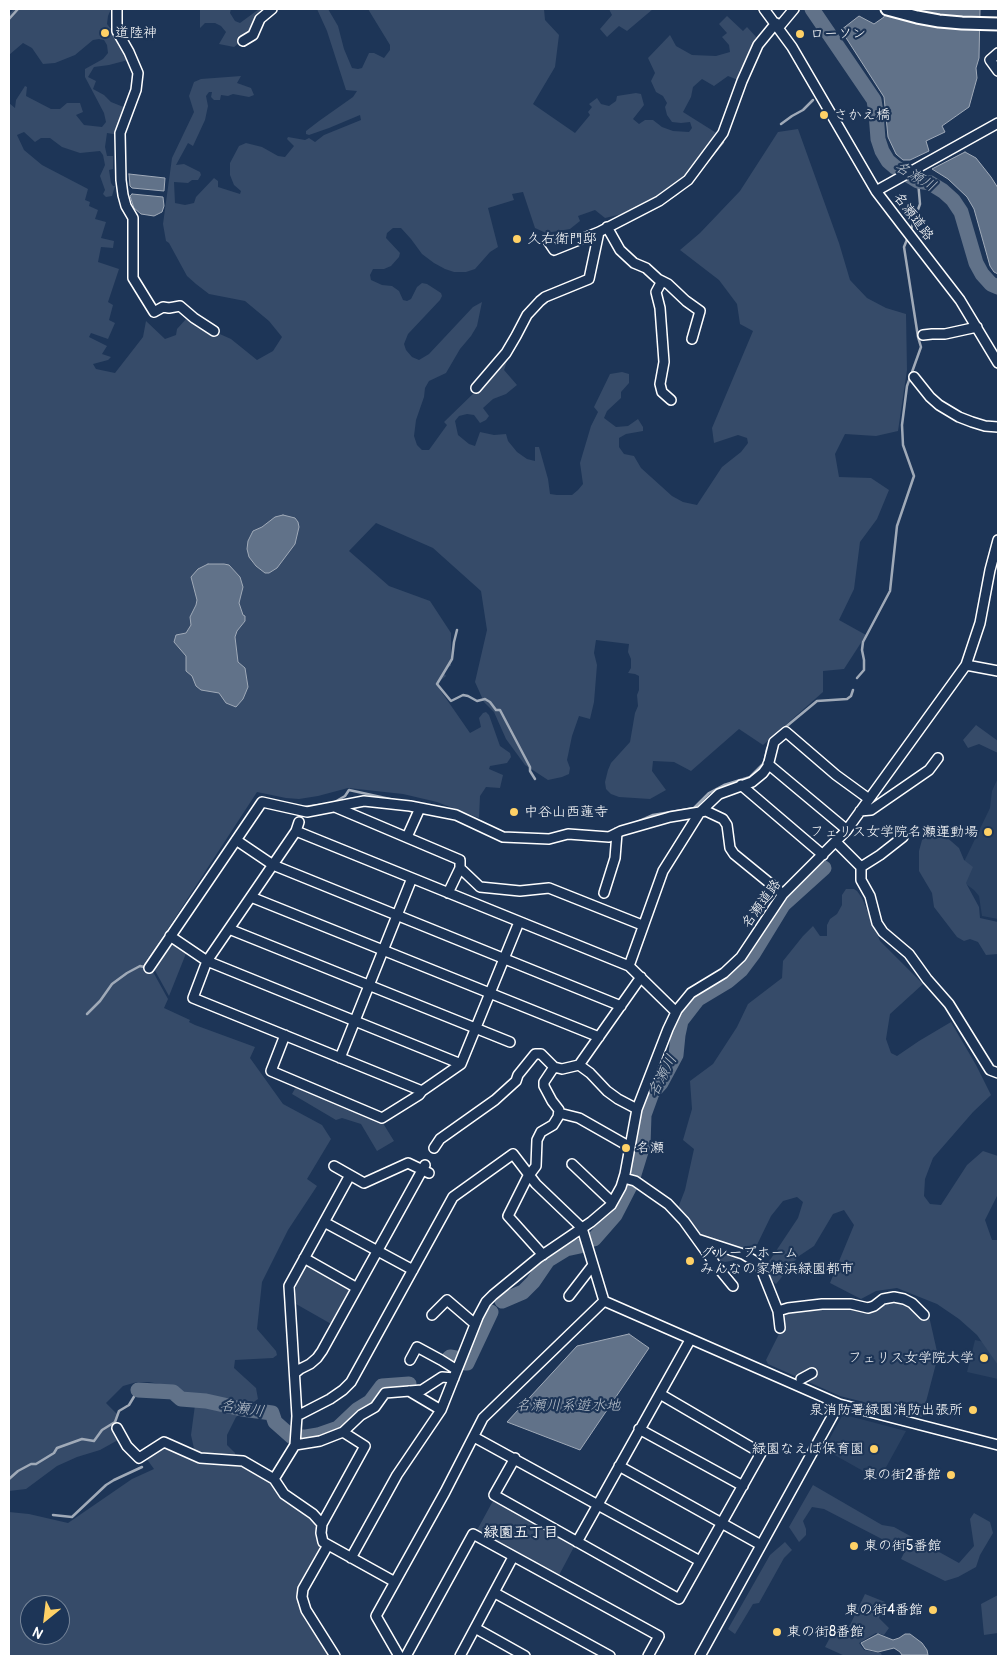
<!DOCTYPE html>
<meta charset="utf-8">
<style>
body{margin:0}
#map{position:relative;width:1007px;height:1665px;overflow:hidden;background:#1d3557;font-family:Pangolin,sans-serif}
canvas{display:block}
.frame{position:absolute;inset:0;border:10px solid #fff;pointer-events:none}
.north{position:absolute;left:20px;top:1595px;width:50px;height:50px;box-sizing:border-box;background:#1d3557;border:1px solid #77869a;border-radius:50%;rotate:209deg;font-size:14px;font-weight:700;line-height:20px;text-align:center;color:#fff}
.north::after{content:'';display:block;margin:auto;width:18px;height:22px;background:#ffd166;clip-path:polygon(50% 0,100% 100%,50% 72%,0 100%)}
</style>
<div id="map">
<canvas width="1007" height="1665"></canvas>
<div class="frame"></div>
<div class="north">N</div>
</div>
<script>
const c = document.querySelector('canvas').getContext('2d');
c.lineJoin = 'round';
function fillPath(path, color) { c.fillStyle = color; c.fill(path, 'evenodd'); }
const shape = rows => new Path2D(rows.map(r => 'M' + r).join(''));
function stroke(path, color, width, dash) { c.strokeStyle = color; c.lineWidth = width; c.lineCap = dash ? 'butt' : 'round'; c.setLineDash(dash || []); c.stroke(path); }
function drawText(font, color, halo, rows, align = 'center') {
  c.font = font + ' Pangolin,"Klee One",sans-serif'; c.lineWidth = 4.5; c.setLineDash([]); c.textBaseline = 'middle'; c.strokeStyle = halo; c.fillStyle = color; for (const [text, x, y, turn = 0] of rows) {
    c.save(); c.translate(x, y); c.rotate((+turn || 0) * Math.PI / 180); c.textAlign = isNaN(turn) ? turn : align; if (halo) c.strokeText(text, 0, 0); c.fillText(text, 0, 0); c.restore();
  }
}
const built = shape([
 [998,778,998,919,982,916,979,896,974,890,962,881,960,870,990,808,992,791],
 [998,1337,998,1379,967,1372,975,1340,984,1342],
 [845,1415,906,1431,879,1480,824,1449,842,1416]
]);
const green = shape([
 [14,9,111,9,108,16,107,24,110,28,116,31,128,53,125,54,128,60,109,65,94,67,88,77,96,81,93,89,104,95,111,102,126,108,119,135,107,133,105,147,107,156,113,156,113,169,109,170,111,183,113,186,115,186,112,196,106,197,103,194,105,190,100,176,105,165,103,155,100,151,80,153,62,147,50,138,41,138,35,142,24,132,17,135,24,150,42,165,88,189,85,200,90,202,89,206,98,210,95,219,106,222,101,238,114,241,113,248,101,247,98,262,119,269,108,302,113,305,109,320,115,323,108,339,91,333,89,337,107,346,102,354,111,357,108,360,93,364,96,369,115,373,143,337,146,321,165,339,176,335,177,329,186,319,231,339,257,360,273,351,282,337,269,321,245,301,209,294,196,284,187,276,169,243,166,241,163,224,172,158,194,112,189,96,194,82,201,79,241,76,237,83,251,88,254,95,249,97,233,94,228,96,221,95,220,100,214,100,211,97,212,92,209,92,206,96,208,106,205,120,193,146,188,143,176,165,184,164,200,172,201,175,198,180,192,180,188,183,174,182,175,203,185,205,194,203,196,197,214,178,218,181,218,187,240,194,241,191,234,185,230,175,230,163,239,146,246,143,262,147,278,156,285,157,294,146,287,139,288,137,305,140,309,138,315,142,324,135,361,120,360,115,329,128,309,135,306,134,306,131,319,121,353,97,357,91,346,90,327,31,317,9,328,9,338,26,344,49,352,68,358,69,362,68,369,53,374,53,384,58,390,50,390,45,368,9,544,9,545,20,559,35,555,67,533,104,575,133,590,115,588,112,592,107,589,104,597,98,601,104,609,106,616,101,617,96,636,93,641,94,644,105,633,119,639,124,645,120,653,120,662,127,673,131,689,132,692,128,690,122,681,123,672,122,667,115,665,107,667,103,663,96,656,92,651,81,655,73,648,58,670,35,676,46,692,55,716,56,730,52,729,45,722,37,727,33,719,24,727,16,743,31,747,27,758,39,753,44,738,80,728,76,714,86,702,79,693,87,691,97,683,112,718,134,684,177,656,198,622,214,605,218,595,210,578,216,580,221,570,229,546,233,535,228,523,192,512,194,514,200,488,208,498,247,490,252,475,269,466,272,454,272,445,269,434,263,422,254,411,239,401,228,393,228,387,233,386,238,400,253,399,257,391,266,384,269,373,269,370,275,371,280,382,285,392,286,399,291,403,300,407,301,411,299,417,287,422,283,427,284,441,293,442,296,440,300,408,334,404,344,406,350,412,357,419,360,429,354,473,307,482,302,477,326,471,336,460,349,446,373,429,381,425,388,424,397,416,420,414,436,417,445,422,450,429,450,447,425,444,422,478,389,509,355,504,370,517,385,506,394,493,399,483,408,489,416,486,420,480,423,474,415,467,414,459,416,455,421,458,435,469,444,475,446,480,432,494,435,506,434,508,441,517,452,527,459,535,461,535,447,539,447,548,479,550,494,557,495,572,495,578,490,583,484,580,463,591,426,598,412,594,407,610,374,622,372,629,374,629,383,621,392,621,398,607,411,604,418,616,427,628,426,638,419,643,427,643,431,626,434,619,438,619,447,624,454,634,456,641,468,672,496,683,502,697,505,722,467,741,452,748,443,747,438,738,435,714,443,712,428,753,331,740,324,737,304,719,280,680,250,700,233,740,191,778,132,798,129,839,243,850,280,867,298,886,308,906,314,907,370,898,431,876,436,845,434,835,454,839,477,871,478,889,490,877,519,860,542,854,589,839,620,866,635,844,669,823,671,823,692,763,745,739,729,691,771,674,762,653,761,652,771,666,790,650,799,619,797,611,794,606,789,605,782,608,770,611,763,630,742,635,713,638,706,637,695,639,690,639,676,635,674,628,673,631,668,631,659,628,652,629,644,596,640,594,653,597,665,594,702,590,719,579,716,572,736,567,760,570,768,569,774,562,777,548,780,525,765,506,739,494,712,484,702,475,682,487,630,481,591,433,548,376,523,349,551,389,586,430,601,451,633,451,666,447,667,443,672,446,676,436,684,470,733,481,727,479,718,483,713,486,712,489,715,500,746,510,753,511,757,507,763,490,766,489,769,503,775,500,788,486,787,480,796,479,818,437,802,403,794,348,788,318,796,299,799,286,798,257,792,147,961,168,999,164,1008,190,1020,189,1022,195,1025,255,1047,250,1058,283,1104,322,1125,331,1139,307,1179,317,1186,288,1230,262,1282,257,1329,276,1351,277,1355,273,1358,235,1360,234,1368,256,1388,258,1399,251,1404,183,1393,165,1385,149,1382,137,1382,123,1386,106,1403,117,1414,114,1427,118,1440,100,1450,77,1457,57,1466,26,1489,9,1491,9,103,15,108,16,100,25,86,27,87,26,96,51,109,60,109,67,103,80,103,83,112,76,115,84,125,102,127,106,122,104,113,85,77,85,69,103,59,108,53,107,45,104,40,99,39,93,40,75,55,55,63,43,64,32,48,23,43,9,55,9,14],
 [200,9,231,9,230,13,235,21,240,23,259,9,263,9,258,17,252,33,234,47,219,44,226,32,221,26,215,23,205,23,200,28],
 [609,9,653,9,627,31,619,26,607,37,600,29,612,15],
 [976,725,998,741,998,753,979,744,968,748,963,740],
 [932,832,944,835,959,848,964,860,973,867,966,883,979,907,980,918,998,922,998,954,986,955,978,942,970,939,964,941,957,937,934,907,932,893,919,871,919,851,922,840],
 [846,889,854,889,857,891,862,898,880,941,923,984,890,1014,886,1039,891,1053,897,1056,919,1041,951,1022,976,1065,991,1095,973,1112,933,1158,925,1179,924,1196,930,1204,941,1205,967,1165,983,1151,998,1156,998,1194,985,1220,992,1240,998,1240,998,1365,977,1335,959,1319,937,1304,897,1288,876,1291,861,1299,830,1283,854,1225,844,1210,833,1214,814,1246,799,1256,776,1284,759,1271,770,1260,798,1218,803,1202,797,1197,783,1201,771,1216,754,1251,742,1259,725,1262,715,1259,678,1208,685,1190,694,1149,683,1140,692,1109,690,1081,713,1064,737,1027,748,1004,782,978,783,961,803,936,813,926,820,936,827,936,827,925,830,919,837,914,842,905,842,895],
 [171,941,187,951,169,996,153,967],
 [297,1085,381,1120,394,1141,377,1151,361,1124,342,1118,336,1120,292,1094],
 [310,1265,350,1288,351,1291,333,1325,296,1304,296,1282,305,1266],
 [903,1300,924,1315,929,1316,938,1356,922,1417,840,1396,768,1364,766,1360,783,1326,783,1314,785,1311],
 [195,1405,216,1406,242,1412,236,1417,227,1435,227,1445,235,1453,235,1456,199,1455,195,1453,191,1435],
 [166,1445,184,1454,243,1464,271,1483,282,1498,311,1518,315,1524,320,1550,300,1583,297,1598,304,1619,331,1656,9,1656,9,1512,29,1514,68,1523,132,1479,154,1469,146,1458],
 [30,1605,60,1605,60,1635,30,1635],
 [813,1485,882,1525,894,1527,959,1563,974,1546,970,1519,974,1513,990,1522,993,1533,980,1555,976,1567,958,1577,945,1581,901,1559,905,1551,824,1509,812,1507,803,1521,806,1529,806,1535,799,1542,789,1527],
 [494,1499,575,1545,558,1577,476,1532],
 [785,1542,792,1550,784,1558,759,1603,753,1604,735,1634,728,1629,770,1555],
 [865,1594,885,1602,879,1618,889,1628,884,1635,876,1633,859,1643,864,1650,881,1653,882,1656,845,1656,825,1647,834,1630,850,1625],
 [998,1595,998,1633,984,1635,981,1604]
]);
const water = shape([
 [886,9,980,9,979,58,976,68,977,78,969,107,942,126,945,132,926,141,929,151,910,160,903,160,896,154,888,137,884,97,841,30,859,16,874,24,884,17,886,9],
 [965,152,976,158,991,177,998,188,998,274,994,272,990,266,974,209,967,197,948,179,932,169,965,152],
 [129,174,165,178,164,191,132,188,130,186,129,174],
 [132,194,163,197,164,206,162,212,154,216,141,214,134,208,130,196,132,194],
 [283,515,295,518,298,522,299,527,295,544,277,568,269,573,265,573,256,566,249,557,247,549,248,541,253,531,262,527,275,517,283,515],
 [208,564,224,564,229,565,240,577,243,587,239,603,243,615,245,616,245,621,237,631,235,637,238,662,245,668,248,687,243,699,236,707,226,703,219,693,201,690,196,686,192,676,186,671,186,656,174,642,176,635,186,633,191,625,190,617,196,605,197,600,191,577,198,569,208,564],
 [629,1334,649,1348,580,1450,507,1422,577,1346,629,1334],
 [878,1634,893,1640,899,1638,905,1634,910,1634,922,1643,927,1650,928,1655,902,1655,900,1652,894,1648,878,1652,865,1649,861,1643,878,1634]
]);
const stream = shape([
 [9,19,18,9],
 [781,124,792,116,803,110,813,100],
 [706,163,723,142],
 [662,204,678,193],
 [910,232,920,204,918,181],
 [457,630,454,642,452,659,437,684,451,701,463,695,468,696,477,701,485,699,490,702,496,710,500,710,530,767,530,771,535,779],
 [857,678,864,670,864,660,862,650,863,642,890,591,897,526,914,476,903,445,902,425,907,386,921,347,918,337,904,247,908,237],
 [782,730,817,701,847,699,851,696,853,690],
 [333,803,345,796,349,790,399,801],
 [303,807,328,804],
 [635,823,653,815,694,808,709,793,724,785,750,777,764,763,767,749,770,743],
 [87,1014,100,1001,112,984,127,973,140,966,144,967,146,964,214,865],
 [9,1479,18,1471,31,1464,36,1464,54,1453,57,1448,82,1439,94,1441,102,1430,115,1422,119,1411,129,1405,138,1390],
 [53,1515,72,1517,106,1485,114,1480,142,1467]
]);
const river = shape([
 [812,9,874,100,876,113,878,139,882,151,888,161,895,167,918,181,930,183,943,191,953,200,961,212,976,263,982,274,991,284,998,287],
 [594,1239,615,1215,631,1184,643,1145,644,1115,652,1093,661,1083,676,1055,678,1035,681,1021,698,999,728,981,741,970,753,954,783,905,824,868],
 [502,1301,523,1292,533,1282,548,1260,566,1249,580,1246],
 [447,1360,450,1357,456,1358],
 [465,1363,467,1363,491,1312],
 [138,1390,173,1392,181,1399,206,1401,242,1409,272,1413,275,1422,292,1437,306,1437,318,1435,338,1428,357,1410,370,1402,382,1386,409,1384]
]);
const minor = shape([
 [117,9,117,31,129,52,138,73,136,90,120,133,121,180,123,195,126,206,133,218,133,278,154,312,163,307,169,308,180,306,194,318,214,331],
 [764,9,792,47,876,191,902,225,960,300,998,363],
 [779,27,794,9],
 [243,41,253,35,260,19,272,9],
 [998,53,990,60,998,71],
 [876,191,998,123],
 [607,227,620,250,634,263,646,268,658,279,668,284,686,301,700,311,692,339],
 [548,241,554,250,599,232,659,201,688,180,723,133,742,81,758,45,776,23],
 [662,281,656,292,660,308,664,362,660,384,662,392,671,400],
 [923,335,932,334,945,334,977,327],
 [914,377,930,397,939,405,959,417,972,422,985,426,998,427],
 [476,388,506,353,516,336,527,315,540,301,545,297,589,279,599,232],
 [966,665,998,671],
 [768,764,847,830],
 [741,785,823,855],
 [335,807,460,860,460,868,448,893],
 [860,811,871,810,929,770,938,758],
 [299,822,296,831,207,961,193,998,422,1091,461,1064,519,922],
 [296,831,629,966,676,1012],
 [407,837,420,808],
 [236,840,273,865,621,1006],
 [836,842,861,867,861,880,870,896,877,923,883,932,909,954,927,979,949,1004,990,1070,998,1073],
 [861,867,880,855,903,837],
 [460,868,480,887,520,891,549,888,642,925],
 [604,893,615,858,617,833],
 [251,897,599,1037],
 [229,929,510,1042],
 [170,936,207,961,461,1064],
 [629,966,663,871,700,812,706,811,723,819,727,825,730,848,734,854,783,894],
 [149,968,262,802,307,812,364,801,410,806,456,815,503,837,549,839,568,834,609,837,621,831,670,817,700,812,719,794,752,782,763,773,768,766,774,742,786,732,836,775,869,799],
 [285,1035,271,1071,382,1118,419,1095,422,1091],
 [340,1058,412,878],
 [579,1065,641,977],
 [559,1113,579,1118,630,1147],
 [434,1148,440,1139,495,1100,516,1081,518,1075,535,1054,541,1054,554,1067,562,1069,579,1065,590,1073,607,1091,618,1099,637,1109],
 [572,1164,612,1202],
 [334,1166,364,1183,408,1163,429,1173],
 [624,1178,635,1181,668,1204,684,1221,715,1264,733,1286],
 [324,1222,413,1270],
 [697,1239,743,1254,753,1260,760,1266,778,1311,780,1328],
 [543,1255,508,1216,527,1178,536,1166,537,1140,541,1132,553,1125,558,1117,559,1110,552,1101,544,1086,544,1082,554,1067],
 [304,1258,357,1288],
 [569,1296,593,1265],
 [778,1311,788,1308,822,1304,851,1304,868,1308,874,1306,883,1299,894,1297,904,1299,912,1303,924,1315],
 [432,1315,447,1300,475,1324],
 [410,1360,417,1347,441,1360,457,1370],
 [295,1373,300,1369,310,1364,317,1358,322,1351,425,1165],
 [801,1379,812,1373],
 [409,1391,441,1410],
 [297,1416,330,1399,343,1390,351,1382,453,1197,513,1154,536,1184,582,1228,604,1301,839,1404,998,1445],
 [117,1428,127,1446,139,1458,164,1442,200,1458,243,1461,274,1479],
 [639,1429,743,1486],
 [343,1432,365,1446,322,1524,321,1533,323,1542,395,1582],
 [474,1437,700,1561],
 [295,1445,297,1416,289,1286,350,1175],
 [515,1458,494,1495,679,1599,761,1453,660,1394],
 [619,1466,761,1545],
 [322,1524,313,1514,284,1494,274,1479,295,1445,320,1441,343,1432,361,1415,375,1407,385,1393,422,1390,442,1377,454,1378],
 [577,1542,690,1340],
 [328,1545,303,1589,302,1597,306,1610,335,1656],
 [351,1558,397,1475,441,1410,478,1317,486,1302,493,1295,538,1258,591,1222,611,1205,621,1187,625,1174,637,1109,668,1029,677,1010,691,993,724,973,741,957,783,894,846,831,966,665,980,623,990,570,998,540],
 [495,1593,610,1656],
 [475,1628,525,1656],
 [399,1656,376,1616,445,1492,483,1418,604,1301],
 [406,1656,473,1534,659,1636,648,1656],
 [460,1656,513,1557],
 [700,1656,839,1404]
]);
const major = shape([
 [887,9,917,17,939,21,962,23,998,24]
]);
const markers = [
 [105,33,5,"#ffd166"],
 [800,34,5,"#ffd166"],
 [824,115,5,"#ffd166"],
 [517,239,5,"#ffd166"],
 [514,812,5,"#ffd166"],
 [988,832,5,"#ffd166"],
 [626,1148,5,"#ffd166"],
 [690,1261,5,"#ffd166"],
 [984,1358,5,"#ffd166"],
 [973,1410,5,"#ffd166"],
 [874,1449,5,"#ffd166"],
 [951,1475,5,"#ffd166"],
 [854,1546,5,"#ffd166"],
 [933,1610,5,"#ffd166"],
 [777,1632,5,"#ffd166"]
];
const poiNames = [
 ["道陸神",115,33],
 ["ローソン",810,34],
 ["さかえ橋",834,115],
 ["久右衛門邸",527,239],
 ["中谷山西蓮寺",524,812],
 ["フェリス女学院名瀬運動場",978,832,"right"],
 ["名瀬",636,1148],
 ["グループホーム",700,1253],
 ["みんなの家横浜緑園都市",700,1269],
 ["フェリス女学院大学",974,1358,"right"],
 ["泉消防署緑園消防出張所",963,1410,"right"],
 ["緑園なえば保育園",864,1449,"right"],
 ["東の街2番館",941,1475,"right"],
 ["東の街5番館",864,1546],
 ["東の街4番館",923,1610,"right"],
 ["東の街8番館",787,1632]
];
const streetNames = [
 ["名瀬道路",913,217,53],
 ["名瀬道路",762,904,-54]
];
const waterNames = [
 ["名瀬川",915,177,31],
 ["名瀬川",663,1076,-62],
 ["名瀬川系遊水地",568,1406],
 ["名瀬川",242,1409,9]
];
const neighbourhoodNames = [
 ["緑園五丁目",521,1533]
];
fillPath(built, '#2a4161');
fillPath(green, '#364b69');
fillPath(water, '#617289');
stroke(water, '#a0aab8', 1);
stroke(stream, '#a0aab8', 2.5);
stroke(river, '#617289', 15);
stroke(minor, '#fff', 12);
stroke(major, '#fff', 15);
stroke(minor, '#1d3557', 9);
stroke(major, '#1d3557', 11);
for (const [x, y, r, color] of markers) { const dot = new Path2D(); dot.arc(x, y, r, 0, 2 * Math.PI); c.fillStyle = color; c.fill(dot); stroke(dot, '#1d3557', 2); }
drawText('14px', '#fff', '#1d3557', poiNames, 'left');
drawText('14px', '#fff', '#1d3557', streetNames);
drawText('italic 15px', '#b8c0ca', '#1d3557', waterNames);
drawText('bold 15px', '#fff', '#1d3557', neighbourhoodNames);
</script>
